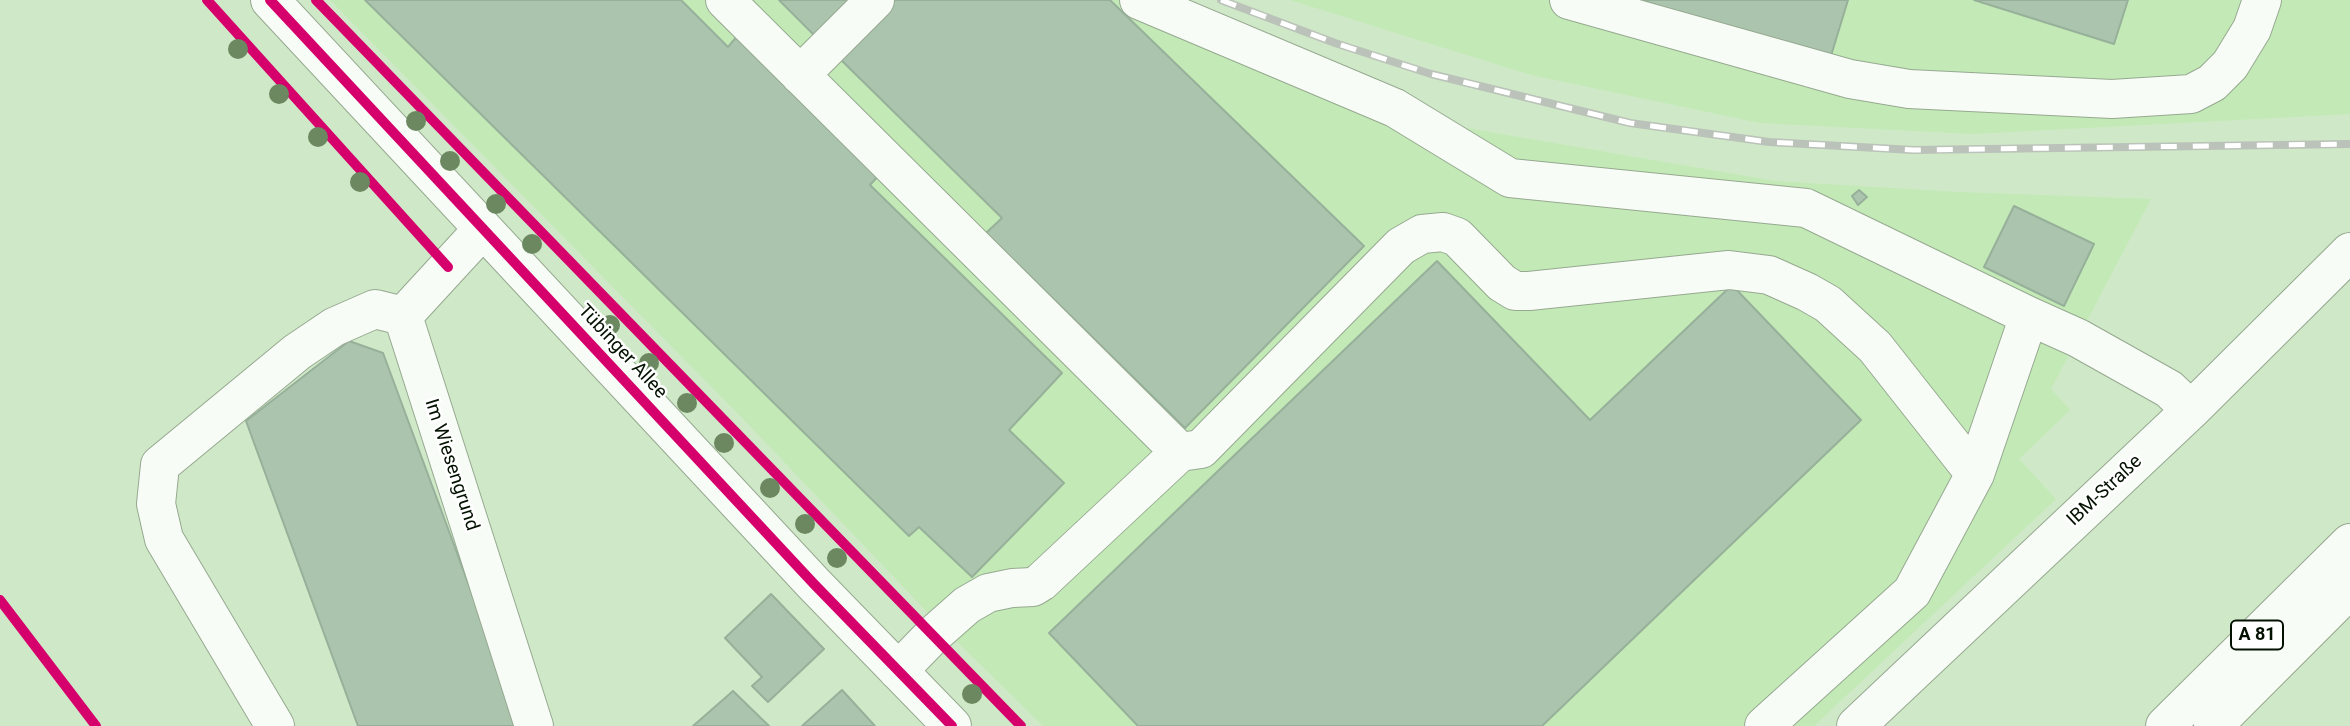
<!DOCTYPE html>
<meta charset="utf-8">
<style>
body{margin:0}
canvas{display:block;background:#cfe8c7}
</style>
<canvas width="2350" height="726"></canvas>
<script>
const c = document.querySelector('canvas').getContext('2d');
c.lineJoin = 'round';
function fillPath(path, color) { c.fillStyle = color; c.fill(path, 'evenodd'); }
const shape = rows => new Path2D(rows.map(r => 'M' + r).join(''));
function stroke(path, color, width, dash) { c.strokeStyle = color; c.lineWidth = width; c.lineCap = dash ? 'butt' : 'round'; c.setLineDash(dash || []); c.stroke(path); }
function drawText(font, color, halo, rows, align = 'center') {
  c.font = font + ' Roboto,sans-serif'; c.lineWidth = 5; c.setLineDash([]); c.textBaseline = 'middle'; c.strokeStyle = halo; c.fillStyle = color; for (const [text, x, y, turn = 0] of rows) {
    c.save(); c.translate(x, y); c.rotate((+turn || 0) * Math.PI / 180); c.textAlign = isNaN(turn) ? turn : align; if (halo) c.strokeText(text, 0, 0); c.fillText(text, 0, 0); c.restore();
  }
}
const built = shape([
 [330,0,1124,0,1391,115,1775,181,1958,192,2151,199,2051,389,2070,410,2019,459,2056,499,1814,726,1043,726,930,615,747,423],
 [1290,0,2350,0,2350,114,1972,134,1760,123,1531,75]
]);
const building = shape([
 [365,0,681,0,728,47,738,35,880,174,870,185,1062,373,1009,430,1064,483,972,577,919,527,909,536,365,0],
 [779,0,851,0,815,36,779,0],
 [891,0,1110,0,1364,246,1185,428,986,233,1002,218,836,55,891,0],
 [1640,0,1848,0,1830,59,1640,0],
 [1974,0,2128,0,2114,44,1974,0],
 [1859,190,1867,197,1858,205,1852,196,1859,190],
 [2014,206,2094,244,2064,306,1984,267,2014,206],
 [1437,261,1590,420,1732,285,1861,420,1542,726,1138,726,1049,633,1437,261],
 [349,341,383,353,521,726,358,726,246,421,349,341],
 [771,594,824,649,768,702,752,686,762,677,725,638,771,594],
 [842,690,875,726,802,726,842,690],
 [733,691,769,726,693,726,733,691]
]);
const minor = shape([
 [270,0,814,584,952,726],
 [725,0,1180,452,1201,449,1401,246,1422,234,1443,232,1457,237,1502,283,1515,291,1529,291,1729,270,1769,275,1807,292,1828,304,1875,347,1975,474],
 [1139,0,1395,108,1510,178,1806,208,2029,316],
 [1569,0,1850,79,1909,89,2112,99,2191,94,2212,83,2230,65,2252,29,2262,0],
 [800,75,875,0],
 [483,229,403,316,534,726],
 [898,671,933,635,967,605,988,593,1012,588,1033,587,1041,582,1180,452],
 [275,726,164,539,156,504,160,465,297,352,334,327,375,309,403,316],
 [1764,726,1912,592,1975,474,2029,316,2078,338,2169,389,2191,410],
 [1856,726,2191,410,2350,252]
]);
const highway = shape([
 [2165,726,2350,543],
 [2213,726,2350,589]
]);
const rail = shape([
 [1221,0,1335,43,1431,74,1630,123,1769,142,1913,150,2350,144]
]);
const cycleway = shape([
 [207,0,448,267],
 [270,0,814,584,952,726],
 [316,0,1021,726],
 [0,600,96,726]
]);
const trees = [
 [238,49],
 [279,94],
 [416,121],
 [318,137],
 [450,161],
 [360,182],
 [496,204],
 [532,244],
 [610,325],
 [649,363],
 [687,403],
 [724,443],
 [770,488],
 [805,524],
 [837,558],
 [972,694]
];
const shields = [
 [2257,635,52]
];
const shieldNames = [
 ["A 81",2257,635]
];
const streetNames = [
 ["Tübinger Allee",622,352,47],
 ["Im Wiesengrund",451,465,72],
 ["IBM-Straße",2105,491,-43]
];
fillPath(built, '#c3eab6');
fillPath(building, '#abc4ae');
stroke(building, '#97b09a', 2);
stroke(minor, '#96a990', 40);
stroke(highway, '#96a990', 40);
stroke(minor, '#f8fcf7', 38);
stroke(highway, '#f8fcf7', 38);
stroke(rail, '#bbc2b9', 8);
stroke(rail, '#fff', 5, [16]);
stroke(cycleway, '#d6006c', 10);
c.fillStyle = '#6b8860';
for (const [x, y] of trees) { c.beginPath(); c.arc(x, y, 10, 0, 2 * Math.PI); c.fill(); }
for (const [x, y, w] of shields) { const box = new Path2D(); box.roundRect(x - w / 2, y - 14.5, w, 29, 5); c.fillStyle = '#fff'; c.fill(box); stroke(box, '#031101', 2); }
drawText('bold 18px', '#031101', null, shieldNames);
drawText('19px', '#031101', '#fff', streetNames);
</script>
